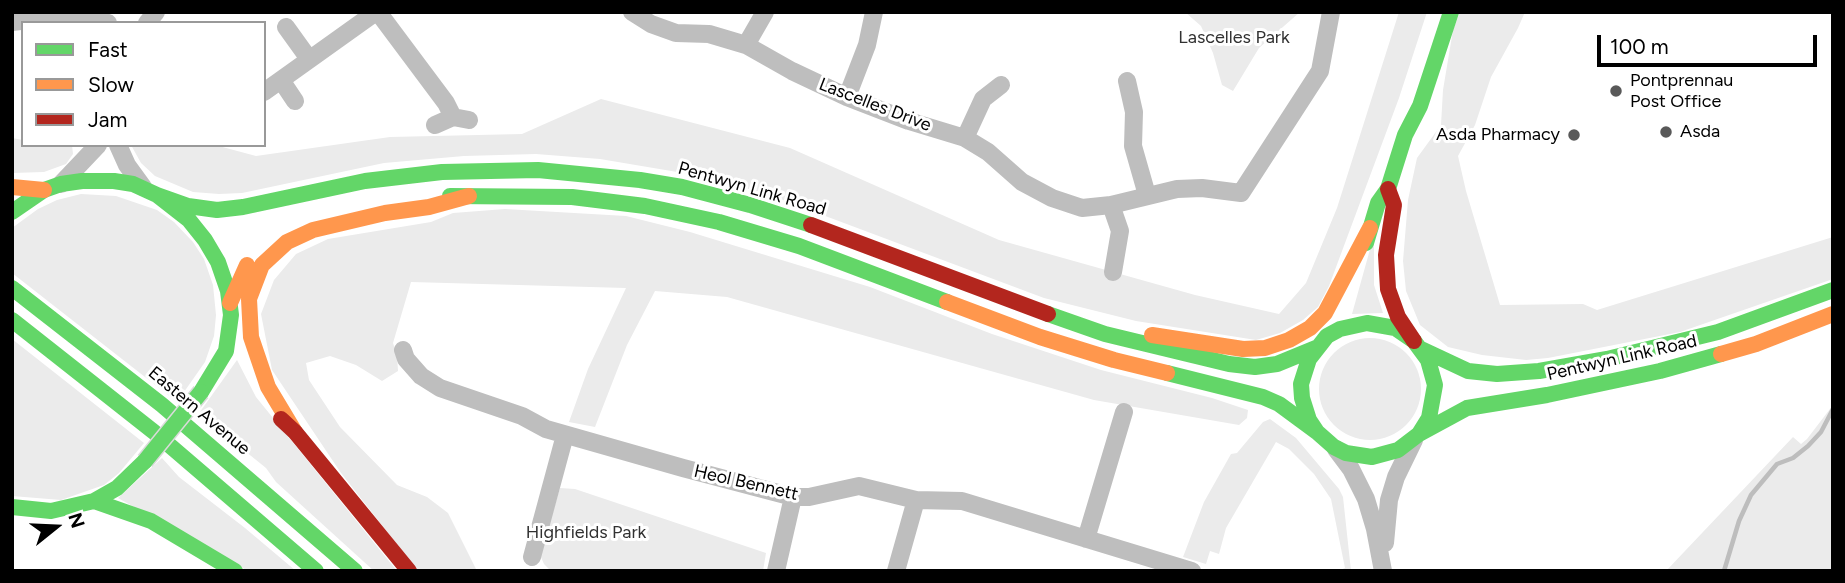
<!DOCTYPE html>
<style>
body{margin:0}
#map{position:relative;width:1845px;height:583px;overflow:hidden;background:#fff;font-family:Figtree,sans-serif}
canvas{display:block}
.frame{position:absolute;inset:0;border:14px solid #000;pointer-events:none}
.legend{position:absolute;left:21px;top:21px;width:245px;height:126px;box-sizing:border-box;background:#fff;border:2px solid #999;margin:0;padding:9px 12px;list-style:none;font-size:21px;color:#000}
.legend li{display:flex;align-items:center;gap:14px;height:35px}
.legend b{width:35px;border:2px solid #999}
.north{position:absolute;left:21px;top:492px;width:70px;height:70px;-webkit-text-stroke:5px #fff;paint-order:stroke;rotate:72deg;font-size:19px;font-weight:700;line-height:28px;text-align:center;color:#000}
.north::after{content:'';display:block;margin:auto;width:24px;height:32px;background:#000;clip-path:polygon(50% 0,100% 100%,50% 72%,0 100%)}
.scale{position:absolute;left:1597px;top:35px;width:220px;height:32px;box-sizing:border-box;border:4px solid #000;border-top:0;padding-left:9px;font-size:21px;line-height:24px;white-space:nowrap;color:#000;-webkit-text-stroke:5px #fff;paint-order:stroke}
</style>
<div id="map">
<canvas width="1845" height="583"></canvas>
<div class="frame"></div>
<ul class="legend">
<li><b style="height:9px;background:#63d668"></b>Fast</li>
<li><b style="height:9px;background:#ff974d"></b>Slow</li>
<li><b style="height:9px;background:#b3261e"></b>Jam</li>
</ul>
<div class="north">N</div>
<div class="scale">100 m</div>
</div>
<script>
const c = document.querySelector('canvas').getContext('2d');
c.lineJoin = 'round';
function fillPath(path, color) { c.fillStyle = color; c.fill(path, 'evenodd'); }
const shape = rows => new Path2D(rows.map(r => 'M' + r).join(''));
function stroke(path, color, width, dash) { c.strokeStyle = color; c.lineWidth = width; c.lineCap = dash ? 'butt' : 'round'; c.setLineDash(dash || []); c.stroke(path); }
function drawText(font, color, halo, rows, align = 'center') {
  c.font = font + ' Figtree,sans-serif'; c.lineWidth = 6; c.setLineDash([]); c.textBaseline = 'middle'; c.strokeStyle = halo; c.fillStyle = color; for (const [text, x, y, turn = 0] of rows) {
    c.save(); c.translate(x, y); c.rotate((+turn || 0) * Math.PI / 180); c.textAlign = isNaN(turn) ? turn : align; if (halo) c.strokeText(text, 0, 0); c.fillText(text, 0, 0); c.restore();
  }
}
const green = shape([
 [1185,12,1300,12,1259,48,1233,91,1222,85,1213,53,1201,26],
 [1399,12,1427,12,1399,98,1329,286,1318,307,1303,320,1280,333,1256,340,1136,321,1044,298,764,193,695,175,600,159,536,154,464,156,384,163,242,193,219,194,193,192,155,176,141,163,131,145,215,145,256,156,390,137,522,134,601,99,790,148,999,240,1195,295,1279,314,1306,283,1337,208],
 [1460,12,1525,12,1518,28,1491,77,1475,125,1458,156,1466,191,1500,305,1583,304,1597,310,1833,237,1833,279,1680,332,1548,358,1526,360,1482,355,1448,347,1420,325,1406,291,1403,261,1408,200,1417,158,1441,125,1443,90,1453,30],
 [12,138,23,140,23,145,72,145,73,154,66,164,44,172,12,173],
 [81,194,116,196,157,210,174,222,193,242,204,259,213,285,216,315,214,336,205,362,177,402,12,273,12,228,38,209,57,200],
 [505,209,626,216,690,232,870,287,992,334,1101,370,1212,398,1248,410,1247,418,1239,425,1094,400,727,297,655,291,627,345,595,427,569,422,588,369,626,288,411,282,393,343,397,355,398,371,382,381,356,365,330,356,306,363,309,380,340,427,397,485,427,497,448,513,477,571,418,571,341,473,272,370,261,314,274,280,296,254,328,239,431,222,453,213],
 [1374,235,1374,285,1383,313,1352,314],
 '1319 389a51 51 0 1 1 102 0a51 51 0 1 1-102 0Z',
 [12,339,144,443,119,473,104,485,61,500,12,496],
 [237,360,256,397,397,571,374,571,276,482,266,468,214,426,197,416],
 [1833,405,1833,571,1666,571,1793,437,1801,444,1807,439],
 [1270,419,1296,438,1339,489,1343,497,1351,571,1338,571,1345,568,1331,499,1314,474,1289,449,1276,442,1226,528,1219,554,1210,551,1206,564,1183,557,1204,502,1231,454,1237,453,1263,422],
 [162,458,179,477,245,528,296,571,248,571,118,498],
 [560,488,575,489,766,553,763,571,551,571,544,564,540,555]
]);
const stream = shape([
 [1724,571,1739,521,1751,495,1777,464,1793,458,1808,446,1821,432,1833,409]
]);
const street = shape([
 [378,12,446,103,453,117,469,120],
 [632,12,651,24,676,33,709,34,746,45,792,71,847,97,909,121,965,138,988,152,1022,182,1052,198,1082,208,1111,205,1120,231,1113,272],
 [12,22,64,16,108,23],
 [147,23,156,12],
 [286,27,309,59],
 [746,45,765,12],
 [281,80,295,101],
 [1127,81,1134,112,1133,146,1147,195],
 [264,92,376,12],
 [847,97,867,45,874,12],
 [435,125,453,117],
 [965,138,983,99,1001,85],
 [118,145,127,165,143,187],
 [61,184,98,145],
 [1111,205,1177,189,1202,188,1241,193,1320,71,1331,12],
 [403,350,406,359,421,376,440,388,522,416,546,429,683,468,793,497,809,497,859,486,916,500,962,501,1192,571],
 [1336,449,1351,469,1366,499,1375,529,1383,571],
 [1086,539,1124,412],
 [1385,543,1389,500,1396,477,1414,440],
 [532,557,565,435],
 [776,571,793,497],
 [896,571,916,500]
]);
const fast = shape([
 [157,195,188,206,217,210,243,207,365,181,442,172,538,170,640,180,682,187,750,205,811,225],
 [450,196,572,197,645,206,719,222,799,246,947,302],
 [12,212,44,190,61,184,82,181,114,181,133,184,157,195,189,220,205,240,218,262,228,291,231,315,226,351,201,392],
 [1366,243,1378,203,1388,189,1405,135,1420,106,1451,12],
 [12,288,162,405,355,571],
 [1048,314,1105,334,1229,364,1255,367,1277,364,1316,348],
 [12,320,154,432,316,571],
 [1421,349,1468,371,1497,374,1539,371,1607,359,1718,332,1833,290],
 [1167,373,1263,397,1279,404,1317,432],
 [1419,434,1429,418,1435,385,1428,360,1414,341,1395,328,1367,323,1340,329,1327,336,1309,359,1301,384,1302,398,1309,420,1317,432,1334,447,1346,453,1372,457,1398,450,1419,434,1467,408,1547,395,1660,371,1721,354],
 [94,501,151,521,235,571],
 [12,507,51,511,94,501,117,488,145,461]
]);
const slow = shape([
 [12,187,44,190],
 [947,302,1040,337,1114,360,1167,373],
 [230,303,247,265],
 [1152,335,1243,349,1265,348,1289,340,1310,328,1325,313,1370,228],
 [1721,354,1756,344,1833,314],
 [295,432,268,387,251,337,249,299,262,265,287,242,313,230,385,213,429,207,469,196]
]);
const jam = shape([
 [1388,189,1394,205,1386,255,1388,289,1398,317,1414,341],
 [811,225,1048,314],
 [281,419,295,432,409,571]
]);
const fastBridge = shape([
 [145,461,201,392]
]);
const markers = [
 [1616,91,7,"#595959"],
 [1666,132,7,"#595959"],
 [1574,135,7,"#595959"]
];
const parkNames = [
 ["Lascelles Park",1234,38],
 ["Highfields Park",586,533]
];
const poiNames = [
 ["Pontprennau",1630,81],
 ["Post Office",1630,102],
 ["Asda",1680,132],
 ["Asda Pharmacy",1560,135,"right"]
];
const streetNames = [
 ["Lascelles Drive",875,105,21],
 ["Pentwyn Link Road",752,189,16],
 ["Pentwyn Link Road",1622,358,-13],
 ["Eastern Avenue",199,411,40],
 ["Heol Bennett",746,483,13]
];
fillPath(green, '#ebebeb');
stroke(stream, '#bdbdbd', 4.5);
stroke(street, '#bebebe', 18);
stroke(fast, '#63d668', 16);
stroke(slow, '#ff974d', 16);
stroke(jam, '#b3261e', 16);
stroke(fastBridge, '#dbdbdb', 19, []);
stroke(fastBridge, '#63d668', 16);
for (const [x, y, r, color] of markers) { const dot = new Path2D(); dot.arc(x, y, r, 0, 2 * Math.PI); c.fillStyle = color; c.fill(dot); stroke(dot, '#fff', 2.5); }
drawText('18px', '#313131', '#fff', parkNames);
drawText('18px', '#000', '#fff', poiNames, 'left');
drawText('18px', '#000', '#fff', streetNames);
</script>
